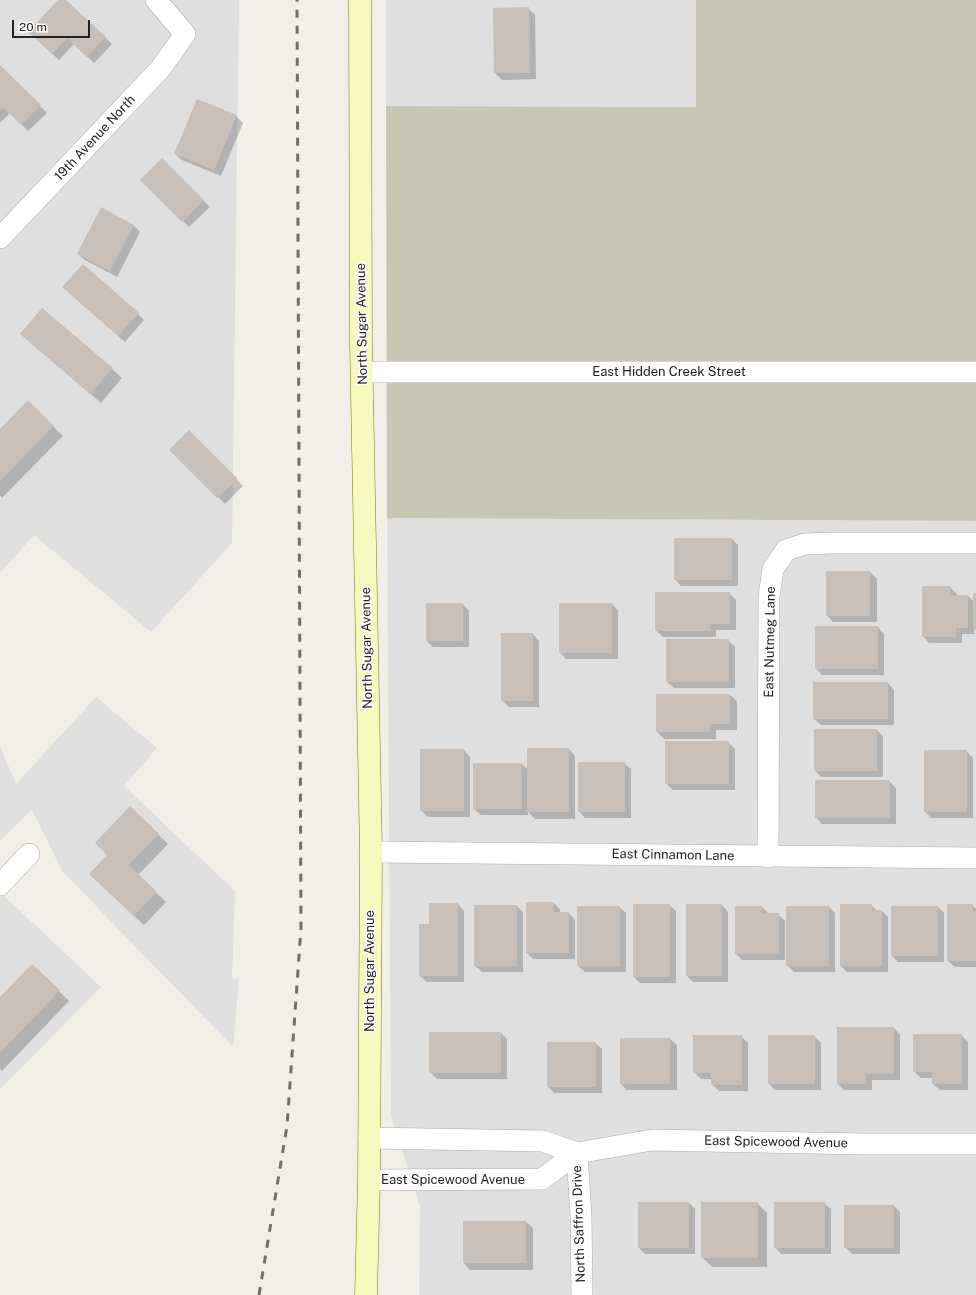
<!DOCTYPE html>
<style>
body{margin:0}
#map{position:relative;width:976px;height:1295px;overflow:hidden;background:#f2efe9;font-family:"Public Sans",sans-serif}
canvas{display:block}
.scale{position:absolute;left:12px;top:20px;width:78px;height:18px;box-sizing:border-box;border:2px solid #222;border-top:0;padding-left:5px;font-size:12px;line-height:14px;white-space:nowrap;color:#222;-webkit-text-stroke:3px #fff;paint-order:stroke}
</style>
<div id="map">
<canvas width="976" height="1295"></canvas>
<div class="scale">20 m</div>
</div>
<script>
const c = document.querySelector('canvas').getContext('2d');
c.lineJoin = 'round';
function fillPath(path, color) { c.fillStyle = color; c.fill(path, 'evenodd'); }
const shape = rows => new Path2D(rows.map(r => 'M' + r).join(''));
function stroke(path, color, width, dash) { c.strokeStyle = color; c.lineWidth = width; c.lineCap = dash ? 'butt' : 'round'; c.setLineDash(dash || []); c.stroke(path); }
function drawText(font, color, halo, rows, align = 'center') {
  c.font = font + ' "Public Sans",sans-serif'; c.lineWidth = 3; c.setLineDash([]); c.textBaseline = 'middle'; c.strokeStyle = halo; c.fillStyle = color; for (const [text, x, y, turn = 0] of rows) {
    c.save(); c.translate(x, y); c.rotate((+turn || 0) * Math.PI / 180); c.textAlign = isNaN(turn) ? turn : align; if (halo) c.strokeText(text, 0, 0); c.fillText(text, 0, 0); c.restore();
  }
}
const residential = shape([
 [0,0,239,0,232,543,151,632,34,535,0,573],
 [386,0,696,0,696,107,386,106],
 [387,518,976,521,976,1295,419,1295,420,1207,391,1116],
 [96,697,157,748,124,786,235,891,232,978,239,979,233,1047,62,871,32,810,0,841,0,746,16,784],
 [0,892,101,987,0,1089]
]);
const construction = shape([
 [696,0,976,0,976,521,387,518,386,106,696,107]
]);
const shadow = shape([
 [60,0,65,0,112,44,94,63,74,44,59,60,36,39],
 [528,8,535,15,536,79,502,80,495,73],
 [0,66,47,113,28,131,10,113,0,123],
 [236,116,243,123,221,176,182,160,175,154],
 [162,159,210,207,189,227,142,180],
 [102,209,134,226,140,232,117,277,85,260,78,254],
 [70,293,138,314,144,320,125,342],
 [21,334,112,369,122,378,101,403],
 [28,402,63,436,2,498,0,496,0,430],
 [189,432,243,486,225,504,170,450],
 [732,539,738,545,738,586,681,586,675,579],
 [870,572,877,579,877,622,833,622,827,615],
 [950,587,957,594,957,596,968,596,974,602,976,594,976,630,974,628,974,634,962,634,962,643,929,643,923,636],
 [729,593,736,600,736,630,716,630,716,637,663,637,656,630],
 [463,604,469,611,469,647,433,647,427,641],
 [612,604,618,611,618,659,566,659,560,652],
 [878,627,884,634,884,675,822,675,816,668],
 [533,634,539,641,539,707,509,707,502,700],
 [728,640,735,647,735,688,674,688,667,682],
 [888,683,894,690,894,725,821,725,814,719],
 [657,695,730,695,737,701,737,730,716,730,716,739,664,739,657,732],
 [877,730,883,736,883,777,821,777,815,771],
 [728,742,735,749,735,790,673,790,666,783],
 [569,749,575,756,575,819,535,819,528,812,528,815,481,815,474,809,522,764,528,770],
 [464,750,470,757,470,817,428,817,421,810],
 [966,751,973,758,973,818,931,818,925,811],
 [624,763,631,769,631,818,585,818,579,811],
 [889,781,896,788,896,824,822,824,816,817],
 [130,807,168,844,138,875,166,902,144,925,100,884],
 [554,903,560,910,560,913,569,913,575,920,575,959,533,959,527,953],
 [458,904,464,911,464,982,427,982,420,976,430,925],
 [669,905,676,911,676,983,640,983,634,977],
 [722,905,728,912,728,982,693,982,687,976],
 [871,905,877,911,882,911,888,917,888,972,847,972,841,966],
 [972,905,976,909,976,967,955,967,948,961],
 [517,906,523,912,523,972,482,972,475,966],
 [619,907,626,913,626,972,585,972,578,966],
 [762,907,768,913,778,914,785,921,785,960,742,960,736,954],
 [829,907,835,913,835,972,794,972,787,965],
 [938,907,944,913,944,962,898,962,892,956],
 [32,965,69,1001,2,1071,0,1069,0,999],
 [894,1028,900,1035,900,1080,872,1080,872,1090,844,1090,838,1084],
 [501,1033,507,1039,507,1079,437,1079,430,1072],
 [961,1035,968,1042,968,1090,940,1090,933,1084,933,1078,921,1078,914,1071],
 [741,1036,748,1043,748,1091,719,1091,712,1084,712,1079,701,1079,694,1072],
 [814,1036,821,1043,821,1090,775,1090,769,1084],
 [621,1039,670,1039,677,1045,677,1090,627,1090,621,1084],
 [595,1043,602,1049,602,1093,554,1093,548,1087],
 [689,1203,695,1209,695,1254,645,1254,639,1248],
 [757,1203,767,1213,767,1267,712,1267,702,1257],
 [824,1203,831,1209,831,1254,781,1254,775,1247],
 [894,1206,900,1212,900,1254,852,1254,845,1247],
 [464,1222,526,1222,533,1228,533,1270,470,1270,464,1263]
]);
const building = shape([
 [58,0,66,0,106,37,87,57,67,38,52,54,28,32],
 [529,7,530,73,494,73,493,8],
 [0,65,41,105,21,125,3,107,0,110],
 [197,99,237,115,214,170,174,154],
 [162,158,204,200,182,222,140,180],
 [101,207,134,225,110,271,77,254],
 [83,264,139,313,118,336,62,287],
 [42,308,113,368,90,394,20,334],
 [28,400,54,426,0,481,0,429],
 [189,430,238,479,217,498,169,450],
 [674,538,732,538,732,580,674,580],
 [826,571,870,571,870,616,826,616],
 [922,586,951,586,951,595,968,595,968,628,956,628,956,637,922,637],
 [655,592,730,592,730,624,710,624,710,631,655,631],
 [973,593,976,593,976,628,973,628],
 [426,603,463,603,463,641,426,641],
 [559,603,612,603,612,653,559,653],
 [815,626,878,626,878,669,815,669],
 [501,633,533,633,533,701,501,701],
 [666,639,729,639,729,682,666,682],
 [813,682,888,682,888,719,813,719],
 [656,694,730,694,730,724,710,724,710,732,656,732],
 [814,729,877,729,877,771,814,771],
 [665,741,729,741,729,784,665,784],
 [527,748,569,748,569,812,527,812],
 [420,749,464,749,464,811,420,811],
 [924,750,967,750,967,812,924,812],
 [578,762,625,762,625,812,578,812],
 [473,763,522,763,522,809,473,809],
 [815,780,890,780,890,818,815,818],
 [130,806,159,834,129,865,157,892,134,916,89,874,107,855,95,843],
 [526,902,554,902,554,912,569,912,569,953,526,953],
 [429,903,458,903,458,976,419,976,419,924,429,924],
 [633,904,670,904,670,977,633,977],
 [686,904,722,904,722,976,686,976],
 [840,904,872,904,872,910,882,910,882,966,840,966],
 [947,904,973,904,973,911,976,911,976,961,947,961],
 [474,905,517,905,517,966,474,966],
 [577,906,620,906,620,966,577,966],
 [735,906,762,906,762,913,779,913,779,954,735,954],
 [786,906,829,906,829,966,786,966],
 [891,906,938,906,938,956,891,956],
 [32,964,60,990,0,1053,0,997],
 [837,1027,894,1027,894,1074,866,1074,866,1084,837,1084],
 [429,1032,501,1032,501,1073,429,1073],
 [913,1034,962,1034,962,1084,932,1084,932,1072,913,1072],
 [693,1035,742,1035,742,1085,711,1085,711,1073,693,1073],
 [768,1035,815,1035,815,1084,768,1084],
 [620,1038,670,1038,670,1084,620,1084],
 [547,1042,596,1042,596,1087,547,1087],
 [638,1202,689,1202,689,1248,638,1248],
 [701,1202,758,1202,758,1258,701,1258],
 [774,1202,825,1202,825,1248,774,1248],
 [844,1205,894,1205,894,1248,844,1248],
 [463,1221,526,1221,526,1263,463,1263]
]);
const street = shape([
 [0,238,161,68,185,34,156,0],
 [362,372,976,372],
 [371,852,976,858],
 [768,857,769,596,773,569,786,550,805,544,832,543,976,543],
 [0,885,29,854],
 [369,1138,543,1141,577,1153],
 [577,1153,581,1216,582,1295],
 [369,1180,542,1179,577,1153,652,1140,864,1144,976,1144]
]);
const secondary = shape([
 [360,0,361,343,371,852,369,1180,366,1295]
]);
const rail = shape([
 [259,1295,287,1126,301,928,297,0]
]);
const streetNames = [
 ["19th Avenue North",95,138,-47],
 ["North Sugar Avenue",362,324,-91],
 ["East Hidden Creek Street",669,372],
 ["East Nutmeg Lane",770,642,-89],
 ["North Sugar Avenue",367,648,-91],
 ["East Cinnamon Lane",673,855,1],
 ["North Sugar Avenue",370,971,-90],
 ["East Spicewood Avenue",776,1142,1],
 ["East Spicewood Avenue",453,1180],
 ["North Saffron Drive",579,1224,-92]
];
fillPath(residential, '#e0dfdf');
fillPath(construction, '#c7c7b4');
fillPath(shadow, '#0003');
fillPath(building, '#c7bfb8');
stroke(street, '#a9a9a9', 22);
stroke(secondary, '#707d05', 23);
stroke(street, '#fff', 21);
stroke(secondary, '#f7fabf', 22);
stroke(rail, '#707070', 3, [8, 8]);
drawText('13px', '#222', '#fff', streetNames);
</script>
